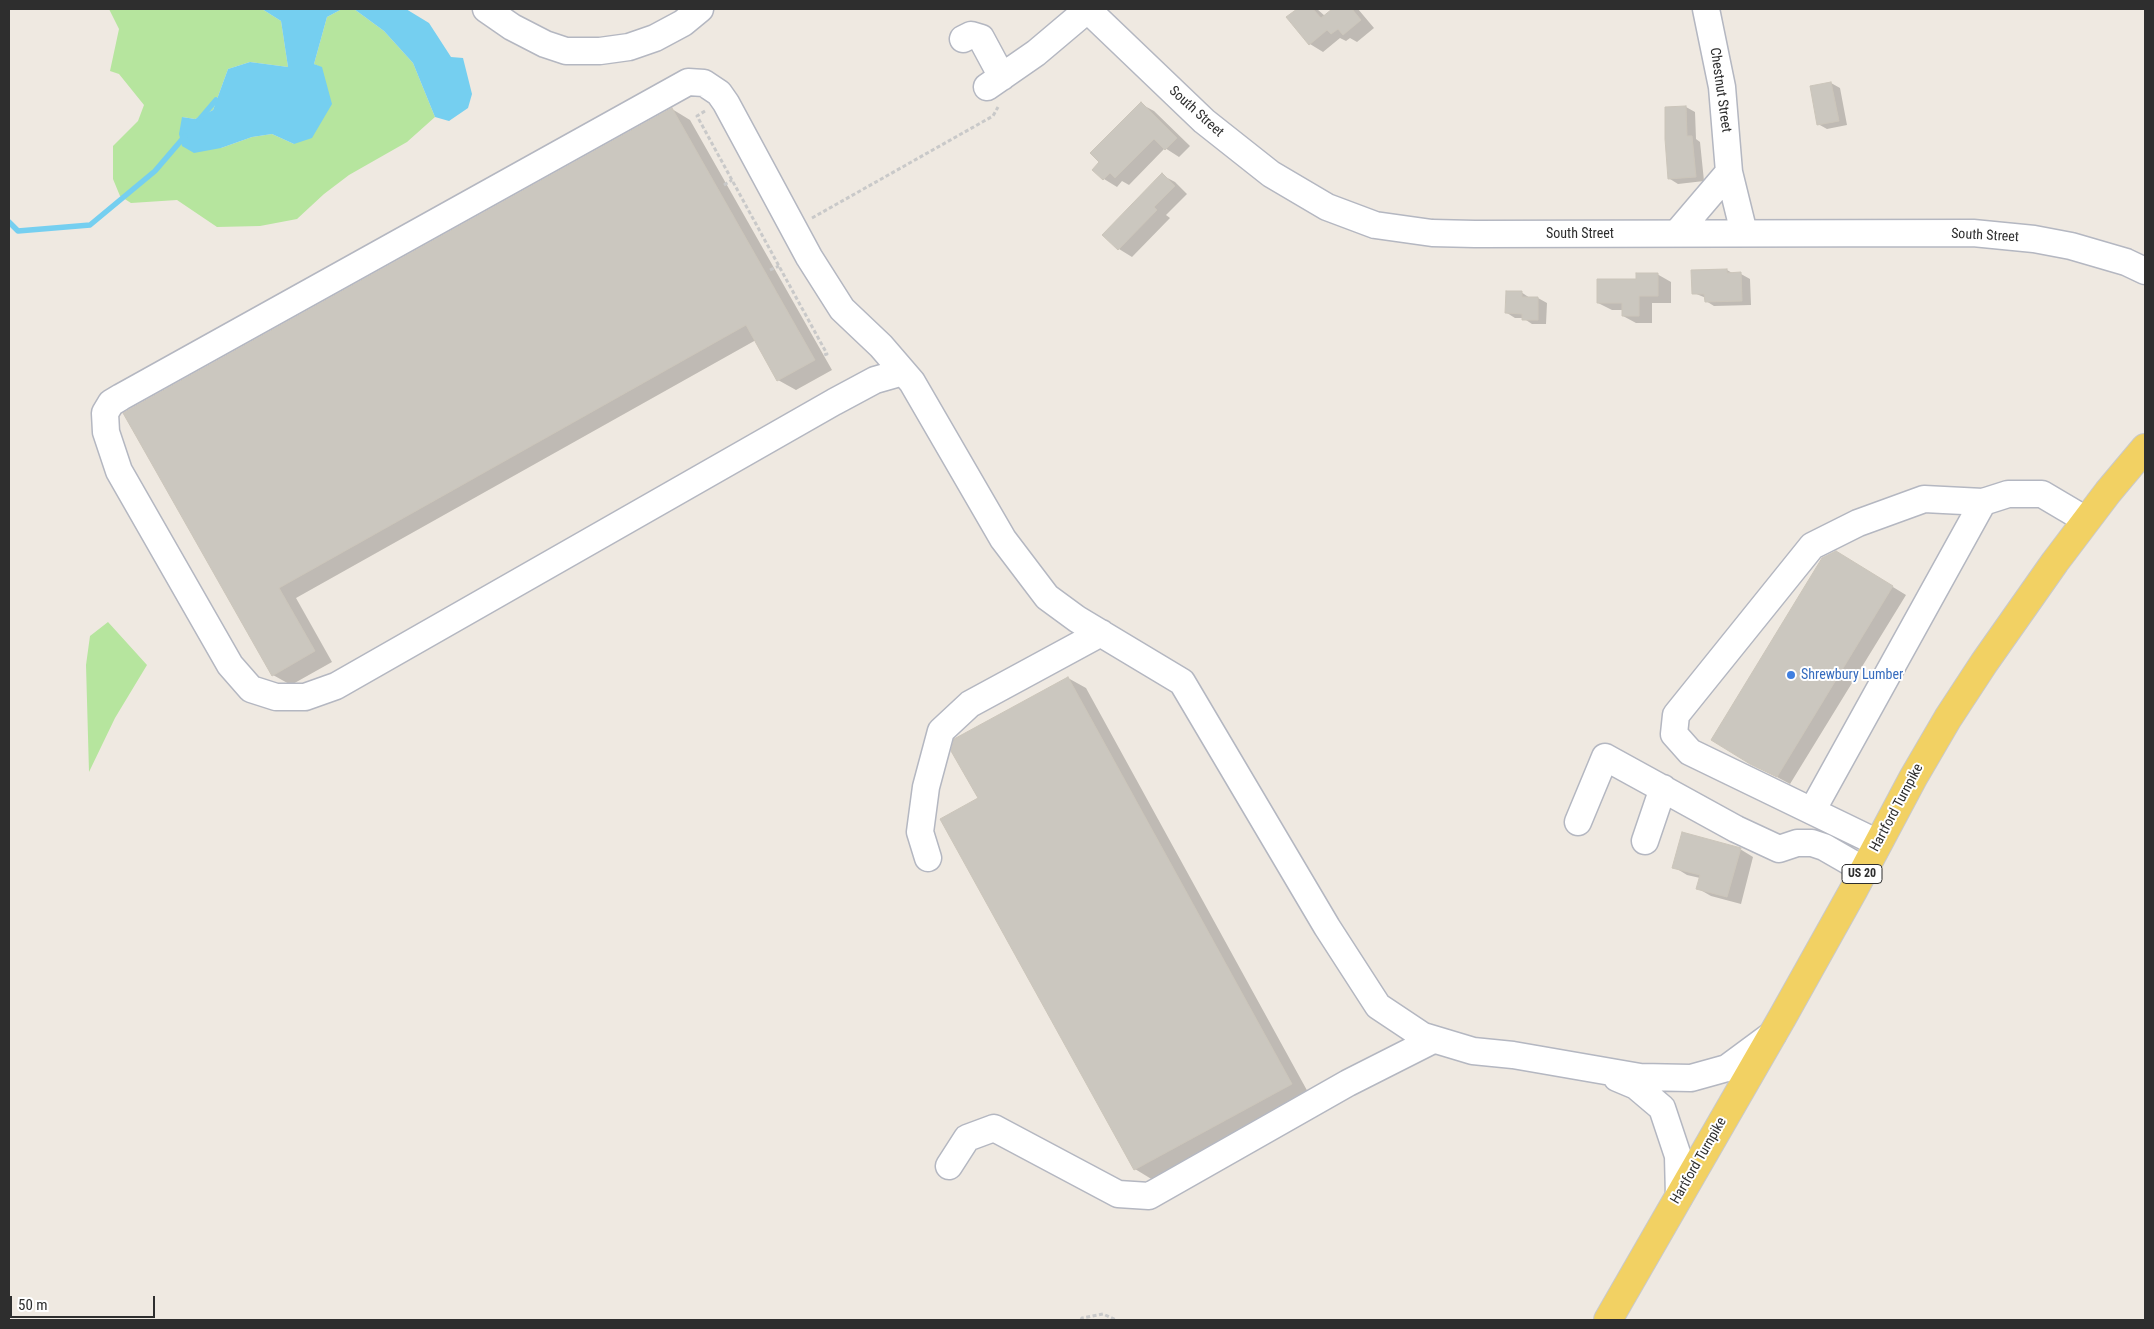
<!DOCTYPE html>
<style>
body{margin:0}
#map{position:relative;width:2154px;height:1329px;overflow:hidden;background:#efe9e1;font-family:"Roboto Condensed",sans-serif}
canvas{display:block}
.frame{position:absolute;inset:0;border:10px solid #2e2e2e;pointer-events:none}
.scale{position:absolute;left:10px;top:1296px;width:145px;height:22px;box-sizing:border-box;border:2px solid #2e2e2e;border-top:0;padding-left:6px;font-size:15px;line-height:18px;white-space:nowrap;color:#2e2e2e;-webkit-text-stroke:4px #fff;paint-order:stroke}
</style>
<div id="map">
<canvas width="2154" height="1329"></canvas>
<div class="frame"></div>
<div class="scale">50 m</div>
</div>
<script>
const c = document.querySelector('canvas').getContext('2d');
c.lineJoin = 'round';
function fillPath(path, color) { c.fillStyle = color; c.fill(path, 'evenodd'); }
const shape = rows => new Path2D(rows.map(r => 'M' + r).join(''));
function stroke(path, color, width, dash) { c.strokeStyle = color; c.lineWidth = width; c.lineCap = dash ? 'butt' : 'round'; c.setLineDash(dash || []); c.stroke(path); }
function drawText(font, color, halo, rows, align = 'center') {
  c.font = font + ' "Roboto Condensed",sans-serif'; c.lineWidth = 4; c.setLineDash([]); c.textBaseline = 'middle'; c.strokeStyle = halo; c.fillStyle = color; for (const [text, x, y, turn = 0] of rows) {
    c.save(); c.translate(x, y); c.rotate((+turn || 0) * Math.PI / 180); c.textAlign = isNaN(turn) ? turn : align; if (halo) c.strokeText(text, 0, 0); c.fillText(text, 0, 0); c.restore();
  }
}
const green = shape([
 [109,9,262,9,281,21,288,67,250,62,228,69,213,110,195,119,182,117,221,148,252,137,272,134,294,144,322,68,314,64,327,17,342,9,354,9,384,31,413,63,435,117,407,142,349,175,324,194,297,219,260,226,217,227,177,200,131,203,120,196,113,179,113,146,138,121,144,105,119,74,110,71,119,29],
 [108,622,147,665,115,718,89,772,86,665,90,636]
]);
const water = shape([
 [262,9,342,9,327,17,314,64,322,67,332,104,312,138,294,144,272,134,252,137,221,148,194,153,182,146,179,134,182,117,195,119,213,110,228,69,250,62,288,67,281,21],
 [354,9,406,9,429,23,451,57,463,58,472,94,468,108,449,121,435,117,413,63,384,31]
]);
const shadow = shape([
 [1298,9,1317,9,1325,16,1334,9,1358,9,1374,28,1357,42,1350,38,1346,41,1340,38,1323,52,1310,44,1288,17],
 [1831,83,1840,88,1847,125,1827,129,1818,124],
 [1141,104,1154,111,1190,146,1179,157,1165,148,1129,185,1122,181,1117,187,1104,179],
 [1686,107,1695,112,1696,139,1700,142,1704,181,1678,184,1670,179],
 [672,109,690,120,832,370,796,390,778,380,756,340,296,598,332,662,291,685,273,675,125,414],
 [1162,175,1175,182,1187,194,1166,215,1170,218,1132,257,1119,249],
 [1727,270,1734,274,1741,274,1750,279,1751,305,1714,306,1706,301,1706,298,1694,293],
 [1657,274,1671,282,1671,303,1652,303,1652,323,1636,323,1623,316,1623,310,1612,310,1598,303,1638,280],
 [1521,292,1530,298,1538,298,1547,303,1546,324,1532,324,1523,318,1515,318,1507,313],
 [1849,560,1906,595,1790,784,1751,763],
 [1068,678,1086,688,1309,1094,1153,1180,1135,1169,979,799],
 [1740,849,1753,857,1741,904,1711,896,1697,888,1700,878,1687,875,1674,867]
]);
const stream = shape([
 [199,120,216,100],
 [9,222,18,231,90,225,155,171,185,136]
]);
const building = shape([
 [1297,9,1313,9,1321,18,1332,9,1352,9,1361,20,1343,35,1338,29,1331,34,1327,30,1309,45,1286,17,1297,9],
 [1831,82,1839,121,1817,125,1810,86,1831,82],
 [1141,102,1177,138,1165,150,1154,139,1115,178,1110,173,1103,180,1092,170,1099,162,1090,153,1141,102],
 [1686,106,1687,136,1692,136,1696,177,1668,179,1665,139,1665,107,1686,106],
 [672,108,815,360,777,381,746,325,279,588,315,651,272,676,123,413,672,108],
 [1162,173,1175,186,1154,207,1157,210,1118,250,1102,235,1162,173],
 [1727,269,1727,273,1741,272,1742,301,1705,302,1704,294,1692,294,1691,270,1727,269],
 [1636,273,1658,273,1658,296,1639,296,1639,316,1622,316,1622,303,1597,303,1597,279,1636,279,1636,273],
 [1506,291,1522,291,1522,297,1538,297,1538,320,1522,320,1522,314,1505,313,1506,291],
 [1836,551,1893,586,1777,777,1750,764,1711,740,1822,558,1836,551],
 [1068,677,1292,1084,1134,1170,940,819,978,798,951,751,954,739,1068,677],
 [1682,832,1741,848,1727,897,1696,889,1700,875,1672,868,1682,832]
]);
const path = shape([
 [705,111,697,116,827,354,824,355],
 [724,185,732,180],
 [812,218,993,116,998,107],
 [770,270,779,266],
 [1081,1320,1082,1318,1103,1314,1116,1320]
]);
const minor = shape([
 [486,9,512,27,545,44,566,51,600,51,629,47,655,38,683,23,700,9],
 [1087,9,1204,121,1271,174,1327,207,1375,225,1432,233,1475,234,1973,233,2034,239,2071,246,2126,262,2145,271],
 [1706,9,1722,87,1729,172,1744,233],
 [963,39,971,35,981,38,1002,77],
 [987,87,1036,53,1087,10],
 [1677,233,1729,172],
 [903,372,875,380,834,402,336,686,305,697,276,697,251,689,230,665,119,471,106,432,105,413,111,403,121,397,688,82,704,83,719,93,726,103,809,257,842,309,881,346,912,382,1003,539,1047,597,1077,619,1182,682,1327,927,1378,1006,1423,1036,1473,1051,1513,1055,1640,1077,1691,1078,1727,1068,1773,1034],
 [1812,811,1983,502],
 [1578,822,1605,757,1736,829,1779,849,1797,843,1812,843,1824,847,1864,870],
 [1645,841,1663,788],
 [1878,843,1690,752,1674,734,1676,715,1812,546,1858,523,1924,499,1983,502,2008,494,2042,494,2086,520],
 [928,858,920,832,926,787,941,731,970,704,1101,633],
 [1617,1078,1636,1086,1662,1108,1678,1156,1679,1197],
 [949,1166,967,1138,994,1128,1118,1194,1149,1196,1348,1083,1433,1040]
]);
const major = shape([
 [1608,1320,1782,1018,1853,891,1913,778,1948,718,1984,663,2055,562,2108,492,2145,448]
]);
const markers = [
 [1791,675,5,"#3f7fe0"]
];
const shields = [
 [1862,874,40]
];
const shieldNames = [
 ["US 20",1862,874]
];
const streetNames = [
 ["Chestnut Street",1720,90,82],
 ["South Street",1196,112,42],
 ["South Street",1580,234],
 ["South Street",1985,236,3],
 ["Hartford Turnpike",1897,808,-62],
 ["Hartford Turnpike",1699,1161,-60]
];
const shopNames = [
 ["Shrewbury Lumber",1801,675]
];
fillPath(green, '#b6e59e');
fillPath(water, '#75cff0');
fillPath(shadow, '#0003');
stroke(stream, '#75cff0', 5.5);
fillPath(building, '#cbc7bf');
stroke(building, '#cbc5ba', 1);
stroke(minor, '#b4b7c1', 29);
stroke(major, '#c9c9c9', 30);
stroke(path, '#c9c9c9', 3, [4, 2.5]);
stroke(minor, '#fff', 26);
stroke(major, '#f2d163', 28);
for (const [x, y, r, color] of markers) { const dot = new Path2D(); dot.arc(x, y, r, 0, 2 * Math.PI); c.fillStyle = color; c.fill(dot); stroke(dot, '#fff', 2); }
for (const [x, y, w] of shields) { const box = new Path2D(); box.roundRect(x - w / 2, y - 9.5, w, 19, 4); c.fillStyle = '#fff'; c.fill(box); stroke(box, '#2e2e2e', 1); }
drawText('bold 12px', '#2e2e2e', null, shieldNames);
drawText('14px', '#2e2e2e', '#fff', streetNames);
drawText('14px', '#366cbe', '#fff', shopNames, 'left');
</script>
